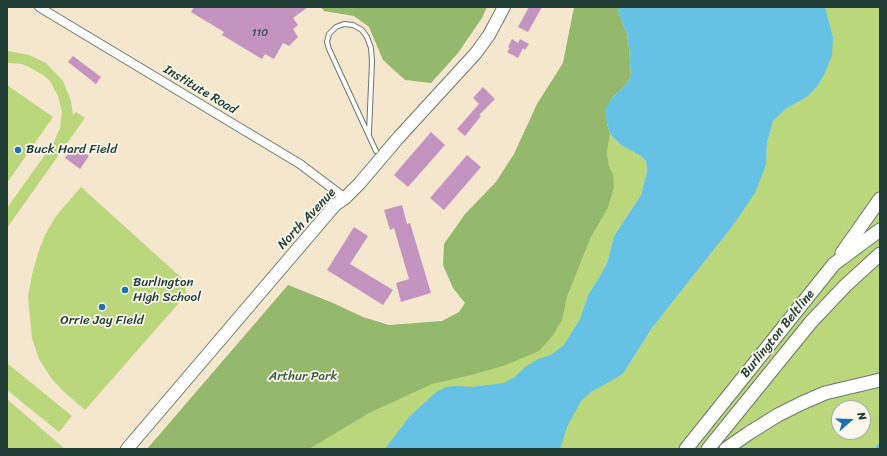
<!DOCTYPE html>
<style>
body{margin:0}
#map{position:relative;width:887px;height:456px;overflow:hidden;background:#f4e7ce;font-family:Sriracha,sans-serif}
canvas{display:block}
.frame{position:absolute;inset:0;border:8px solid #1f3d34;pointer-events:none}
.north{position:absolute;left:831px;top:400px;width:40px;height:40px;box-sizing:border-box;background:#fbf7ec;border:1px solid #a3ada2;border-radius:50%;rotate:70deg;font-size:11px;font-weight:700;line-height:16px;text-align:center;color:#1f3d34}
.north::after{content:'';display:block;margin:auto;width:14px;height:18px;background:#1f6fb2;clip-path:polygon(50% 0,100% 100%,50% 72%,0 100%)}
</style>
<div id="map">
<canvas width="887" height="456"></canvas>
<div class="frame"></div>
<div class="north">N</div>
</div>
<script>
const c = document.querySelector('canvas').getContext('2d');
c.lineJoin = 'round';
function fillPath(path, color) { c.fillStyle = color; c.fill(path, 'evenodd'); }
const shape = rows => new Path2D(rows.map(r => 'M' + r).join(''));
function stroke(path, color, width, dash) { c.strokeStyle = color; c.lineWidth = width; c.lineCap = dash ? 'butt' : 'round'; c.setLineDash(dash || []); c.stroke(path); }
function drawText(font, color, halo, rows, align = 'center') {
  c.font = font + ' Sriracha,sans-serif'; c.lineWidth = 3.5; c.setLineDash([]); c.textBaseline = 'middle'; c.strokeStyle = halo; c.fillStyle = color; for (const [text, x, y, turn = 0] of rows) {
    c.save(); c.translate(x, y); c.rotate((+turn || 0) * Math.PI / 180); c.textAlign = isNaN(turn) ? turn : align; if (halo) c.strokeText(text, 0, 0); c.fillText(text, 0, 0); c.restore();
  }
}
const green = shape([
 [825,7,880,7,880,449,147,449,389,338,562,319,567,297,591,237,608,208,613,174,609,166,607,153,610,134,621,145,641,156,646,161,647,171,641,195,614,236,607,263,600,276,588,295,580,319,575,327,618,377,623,374,652,328,731,228,766,165,767,143,773,121,787,108,807,97,817,87,833,37],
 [839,408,863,408,863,432,839,432],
 [9,51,29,55,46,63,63,81,71,101,73,115,76,112,85,118,7,228,7,208,54,142,60,128,62,112,58,96,50,81,43,75,29,67,22,64,7,63,7,52],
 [7,85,53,117,7,183],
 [81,187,185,281,186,295,85,410,63,391,51,378,39,359,32,338,28,297,32,275,38,253,45,235,56,216],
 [7,363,72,416,59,432,7,390],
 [7,399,65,449,7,449]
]);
const forest = shape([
 [321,7,487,7,482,18,458,53,431,83,405,80,383,60,369,27,354,16,324,11],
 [574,7,618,7,619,14,627,34,629,48,631,77,625,86,611,99,607,123,610,134,607,153,609,166,613,174,614,187,608,208,591,237,567,297,562,320,553,335,539,351,503,366,471,375,432,384,369,413,309,449,147,449,288,285,333,303,363,317,389,325,442,321,459,312,465,303,453,288,443,265,444,244,465,214,496,182,514,154,537,104,563,63]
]);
const water = shape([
 [618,7,825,7,833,37,832,55,825,73,817,87,807,97,787,108,773,121,767,143,766,165,755,193,731,228,652,328,623,374,591,392,581,401,567,427,560,449,385,449,409,417,436,392,446,387,455,386,472,387,504,383,515,377,525,367,538,359,551,355,564,345,580,319,588,295,600,276,607,263,614,236,641,195,647,171,646,161,641,156,621,145,610,134,607,123,605,111,611,99,625,86,631,77,629,48,627,34,619,14]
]);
const stream = shape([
 [876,449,880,444]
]);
const building = shape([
 [194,7,308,7,293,18,298,25,293,29,298,37,289,46,283,43,274,59,265,54,262,59,222,35,224,32,191,12],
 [529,7,542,7,528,32,518,27],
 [512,39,518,43,520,39,529,44,525,50,523,48,518,58,507,52,510,48,508,47],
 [73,56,101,77,96,84,68,62],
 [483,87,495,99,479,115,481,116,465,136,457,129,479,104,473,98],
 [431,132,445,145,408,187,394,175],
 [74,145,89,156,80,169,65,158],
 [467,155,481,167,444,210,430,198],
 [402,205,407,224,410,223,431,293,401,302,396,283,409,279,394,228,390,230,384,210],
 [354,227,368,236,350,264,393,290,383,305,327,270]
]);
const lane = shape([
 [369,133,372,61,371,48,367,37,362,30,353,25,344,24,336,27,329,34,327,42,329,49,376,151]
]);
const street = shape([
 [39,7,300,164,345,198]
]);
const secondary = shape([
 [127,449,335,205,345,198,359,184,399,137,476,53,489,35,504,7]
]);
const primary = shape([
 [842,253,880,199],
 [686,449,834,264,880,230],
 [708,449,811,322,845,286,880,254],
 [726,449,749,433,778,415,802,403,825,393,880,380]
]);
const markers = [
 [18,150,4,"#1f6fb2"],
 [125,290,4,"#1f6fb2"],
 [102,307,4,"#1f6fb2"]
];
const numberNames = [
 ["110",260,33]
];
const streetNames = [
 ["Institute Road",200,90,31],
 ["North Avenue",307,219,-47],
 ["Burlington Beltline",778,334,-51]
];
const poiNames = [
 ["Buck Hard Field",26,150],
 ["Burlington",133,283],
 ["High School",133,298],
 ["Orrie Jay Field",102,321,"center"]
];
const parkNames = [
 ["Arthur Park",303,377]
];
fillPath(green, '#bbd77c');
fillPath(forest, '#94b86c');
fillPath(water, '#66c2e4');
stroke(stream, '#66c2e4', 2.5);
fillPath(building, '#c394c0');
stroke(lane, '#6a786a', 6);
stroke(street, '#6a786a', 10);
stroke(secondary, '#6a786a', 14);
stroke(primary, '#6a786a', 15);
stroke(lane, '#fff', 4);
stroke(street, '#fff', 8);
stroke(secondary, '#fff', 12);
stroke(primary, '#fff', 13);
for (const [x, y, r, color] of markers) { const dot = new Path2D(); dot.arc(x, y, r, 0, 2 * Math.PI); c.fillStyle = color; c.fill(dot); stroke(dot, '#fbf7ec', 1.5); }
drawText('11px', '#485357', null, numberNames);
drawText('13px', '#1f3d34', '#fbf7ec', streetNames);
drawText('13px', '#1f3d34', '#fbf7ec', poiNames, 'left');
drawText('13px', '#3e5c42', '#fbf7ec', parkNames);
</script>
